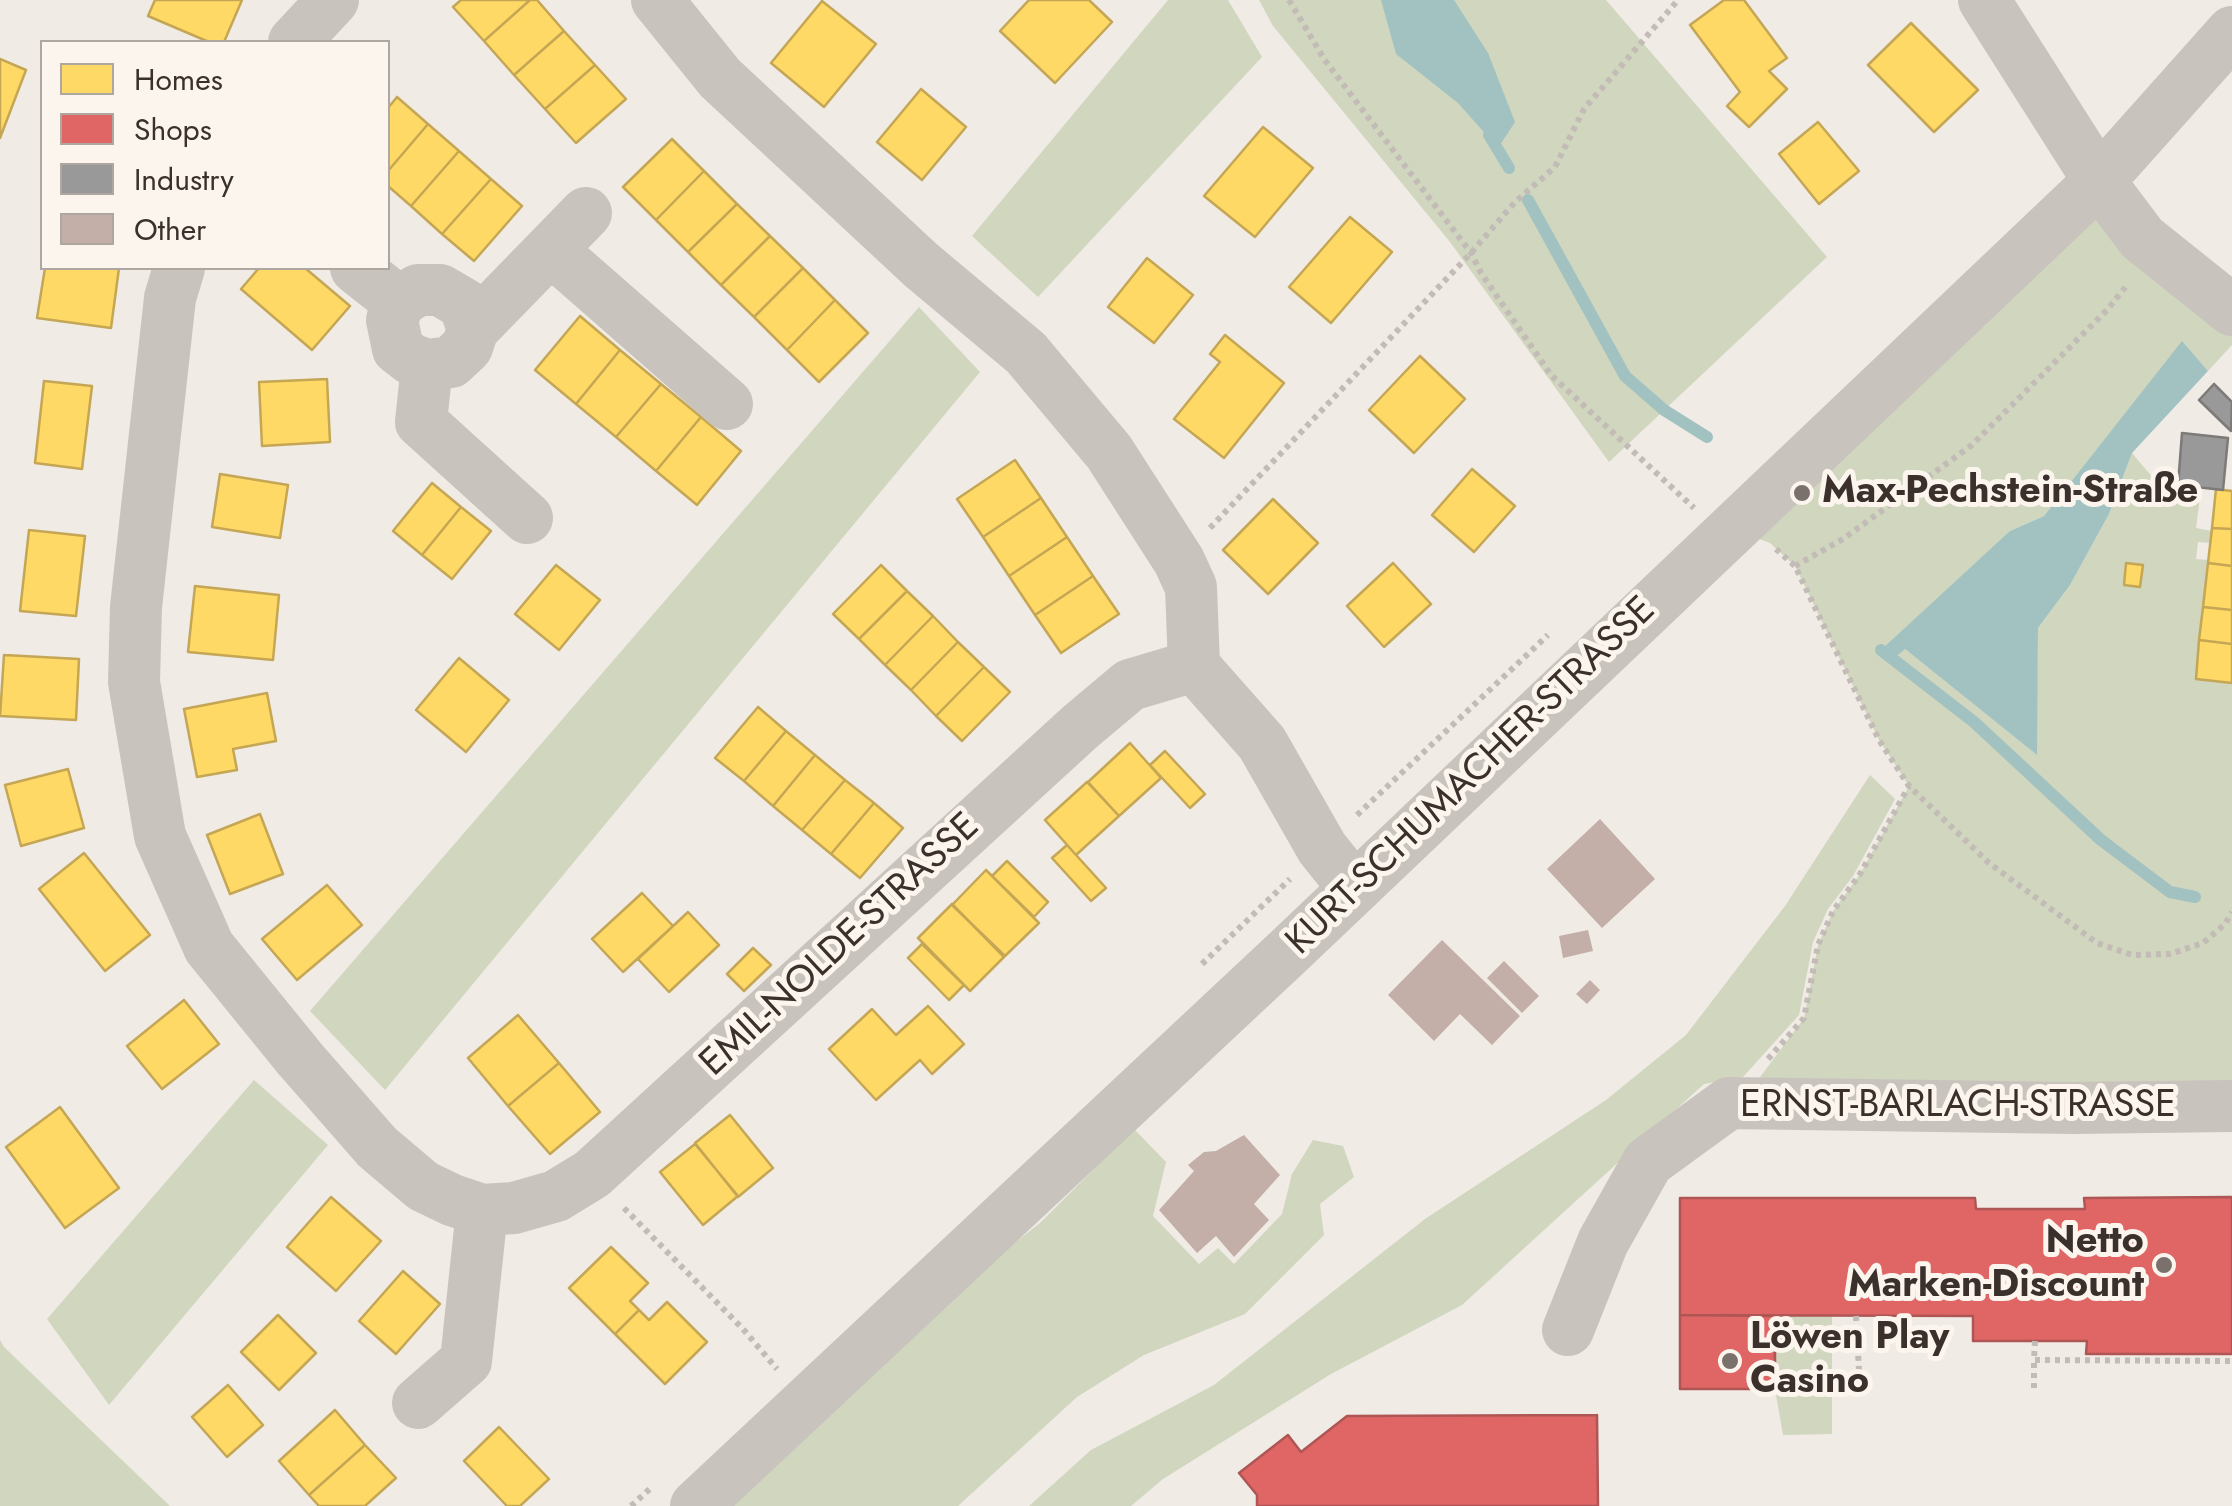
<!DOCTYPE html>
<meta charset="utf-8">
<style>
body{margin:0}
#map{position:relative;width:2232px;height:1506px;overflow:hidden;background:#f0ebe5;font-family:Jost,sans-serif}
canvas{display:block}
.legend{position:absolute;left:40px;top:40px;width:350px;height:230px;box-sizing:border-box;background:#fbf5ee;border:2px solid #aea6a0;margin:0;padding:12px 18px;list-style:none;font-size:30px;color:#3b302b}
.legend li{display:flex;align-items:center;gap:20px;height:50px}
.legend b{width:50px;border:2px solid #aea6a0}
</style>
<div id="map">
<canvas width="2232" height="1506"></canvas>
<ul class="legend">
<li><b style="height:28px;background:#ffd966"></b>Homes</li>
<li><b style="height:28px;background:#e06666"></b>Shops</li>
<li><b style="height:28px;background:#999"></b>Industry</li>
<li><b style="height:28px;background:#c3afa7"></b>Other</li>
</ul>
</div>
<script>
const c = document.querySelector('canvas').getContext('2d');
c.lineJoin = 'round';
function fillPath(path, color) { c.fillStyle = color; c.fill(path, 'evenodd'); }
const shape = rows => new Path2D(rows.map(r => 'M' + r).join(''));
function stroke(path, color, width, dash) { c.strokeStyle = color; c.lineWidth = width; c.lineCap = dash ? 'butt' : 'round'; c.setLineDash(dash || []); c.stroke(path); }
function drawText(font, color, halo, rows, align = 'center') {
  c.font = font + ' Jost,sans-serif'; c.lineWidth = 10; c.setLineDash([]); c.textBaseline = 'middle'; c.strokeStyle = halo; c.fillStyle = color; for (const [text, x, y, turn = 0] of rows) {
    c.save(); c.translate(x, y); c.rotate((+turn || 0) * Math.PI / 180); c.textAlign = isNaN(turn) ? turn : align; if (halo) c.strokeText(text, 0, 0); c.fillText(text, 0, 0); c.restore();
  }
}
const green = shape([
 [1168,0,1228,0,1262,57,1038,297,972,236],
 [1259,0,1606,0,1827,257,1609,462,1450,242,1273,26],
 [2099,181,2232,310,2232,345,2208,371,2182,342,2044,516,2010,531,1905,649,2036,754,2038,628,2070,585,2109,514,2132,453,2159,485,2201,490,2196,528,2212,531,2211,543,2198,542,2196,559,2209,560,2196,679,2232,683,2232,1091,1755,1084,1804,1018,1818,945,1833,911,1860,874,1909,786,1879,740,1795,566,1770,543,1733,529],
 [919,307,980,372,385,1090,310,1011],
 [1870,775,1895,799,1853,876,1828,909,1813,942,1799,1015,1743,1077,1704,1084,1462,1305,1331,1374,1163,1479,1131,1506,1029,1506,1091,1450,1214,1385,1425,1219,1606,1100,1686,1035,1785,906],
 [254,1080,328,1145,109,1405,47,1319],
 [1134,1129,1166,1162,1153,1216,1199,1264,1218,1248,1234,1264,1282,1214,1292,1174,1313,1140,1343,1146,1354,1177,1320,1204,1324,1235,1245,1314,1144,1355,1077,1397,958,1506,733,1506,926,1313,1040,1223],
 [1775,1316,1832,1316,1832,1434,1783,1435,1775,1389],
 [0,1340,4,1347,170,1506,0,1506]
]);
const water = shape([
 [1381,0,1454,0,1488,53,1515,122,1498,148,1458,103,1396,54],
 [2182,341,2208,371,2132,453,2109,514,2070,585,2038,628,2037,755,1905,649,1893,659,1881,650,2010,531,2044,516]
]);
const homes = shape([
 [155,0,242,0,224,42,209,42,148,16,155,0],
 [461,0,530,0,484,41,453,7,461,0],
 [530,0,537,0,564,31,514,75,484,41,530,0],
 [1029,0,1089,0,1112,22,1055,83,1000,31,1029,0],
 [1724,0,1744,0,1787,58,1769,71,1787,89,1749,127,1727,106,1740,92,1690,25,1724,0],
 [822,1,876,44,824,107,771,63,822,1],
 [1911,23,1978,90,1934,132,1868,65,1911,23],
 [564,31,595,65,545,109,514,75,564,31],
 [0,59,26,70,0,138,0,59],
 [595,65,626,99,576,143,545,109,595,65],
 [921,89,966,127,922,180,877,142,921,89],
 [397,97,428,124,388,171,388,108,397,97],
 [1818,122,1859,171,1819,204,1779,154,1818,122],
 [428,124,459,151,411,206,388,186,388,171,428,124],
 [1263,127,1313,168,1255,237,1204,196,1263,127],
 [672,139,704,171,656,220,623,187,672,139],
 [459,151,491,179,442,234,411,206,459,151],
 [704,171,737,204,688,252,656,220,704,171],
 [491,179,522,206,474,261,442,234,491,179],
 [737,204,770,236,721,285,688,252,737,204],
 [1350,217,1392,252,1331,323,1289,287,1350,217],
 [770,236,803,268,754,317,721,285,770,236],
 [1147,258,1193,295,1154,343,1108,307,1147,258],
 [45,268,119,268,111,328,37,318,45,268],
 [259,268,305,268,350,306,312,350,241,289,259,268],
 [803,268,835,300,787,350,754,317,803,268],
 [835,300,868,333,819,382,787,350,835,300],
 [580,316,620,350,576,404,535,370,580,316],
 [1225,335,1284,383,1224,458,1174,419,1220,362,1210,354,1225,335],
 [620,350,661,384,616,437,576,404,620,350],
 [1420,356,1465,399,1414,453,1369,410,1420,356],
 [327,379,330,442,262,446,259,382,327,379],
 [44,381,92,386,82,469,35,463,44,381],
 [661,384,701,417,656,471,616,437,661,384],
 [701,417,741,451,697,505,656,471,701,417],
 [1015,460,1041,498,983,537,957,499,1015,460],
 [1472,469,1515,506,1474,552,1432,515,1472,469],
 [220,474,288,485,280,538,212,527,220,474],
 [432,483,461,507,422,555,393,531,432,483],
 [2216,489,2232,491,2232,529,2212,528,2216,489],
 [1041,498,1067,537,1009,576,983,537,1041,498],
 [1273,499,1318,543,1268,594,1223,550,1273,499],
 [461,507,491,531,452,579,422,555,461,507],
 [2212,528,2232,529,2232,566,2208,563,2212,528],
 [29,530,85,536,76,616,20,611,29,530],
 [1067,537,1093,576,1035,615,1009,576,1067,537],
 [1393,563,1431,604,1384,647,1347,606,1393,563],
 [2126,563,2143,565,2140,587,2124,585,2126,563],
 [2208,563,2232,566,2232,610,2203,607,2208,563],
 [556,565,600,600,559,650,515,614,556,565],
 [881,565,907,591,859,639,833,614,881,565],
 [1093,576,1119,614,1061,653,1035,615,1093,576],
 [195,586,279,595,273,660,188,652,195,586],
 [907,591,933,616,885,665,859,639,907,591],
 [2203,607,2232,610,2232,644,2199,640,2203,607],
 [933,616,958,642,911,690,885,665,933,616],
 [2199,640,2232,644,2232,683,2196,679,2199,640],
 [958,642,984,667,936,716,911,690,958,642],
 [4,655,79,659,76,720,0,716,4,655],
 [459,658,509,700,466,752,416,710,459,658],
 [984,667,1010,692,962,741,936,716,984,667],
 [267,693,276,741,233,749,237,770,197,777,184,709,267,693],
 [758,707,786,731,744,781,715,758,758,707],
 [786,731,815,755,773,806,744,781,786,731],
 [1130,743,1161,778,1119,816,1088,782,1130,743],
 [1165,751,1205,794,1190,808,1150,765,1165,751],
 [815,755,845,780,802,830,773,806,815,755],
 [68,769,84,828,21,846,5,785,68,769],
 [845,780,874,803,831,854,802,830,845,780],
 [1087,782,1119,816,1076,855,1045,820,1087,782],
 [874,803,903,828,860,878,831,854,874,803],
 [260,814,283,874,230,894,207,835,260,814],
 [1067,845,1106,888,1091,901,1052,858,1067,845],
 [84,853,150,935,105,971,39,889,84,853],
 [1007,861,1048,902,1034,917,992,876,1007,861],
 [986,870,1039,923,1005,956,952,905,986,870],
 [327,885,362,925,297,980,262,939,327,885],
 [642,893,673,926,623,972,592,939,642,893],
 [952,904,1004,957,970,991,918,938,952,904],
 [688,912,719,945,669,992,638,959,688,912],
 [922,944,964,985,949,1000,908,958,922,944],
 [753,948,771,965,744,991,727,974,753,948],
 [184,1000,219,1044,162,1089,127,1046,184,1000],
 [928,1006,964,1044,932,1074,920,1060,876,1100,829,1049,872,1009,896,1035,928,1006],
 [518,1015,559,1063,508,1106,468,1058,518,1015],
 [559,1063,600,1112,550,1154,508,1106,559,1063],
 [60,1107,119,1188,65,1228,6,1147,60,1107],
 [730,1115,773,1168,738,1197,695,1143,730,1115],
 [695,1144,738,1196,703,1225,660,1172,695,1144],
 [331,1197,381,1241,336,1291,287,1247,331,1197],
 [611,1247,648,1283,630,1301,639,1310,615,1334,569,1288,611,1247],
 [403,1271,440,1304,396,1354,359,1321,403,1271],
 [667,1302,707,1342,665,1384,615,1334,639,1310,649,1320,667,1302],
 [278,1315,316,1353,279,1390,241,1352,278,1315],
 [228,1385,263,1425,227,1457,192,1417,228,1385],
 [335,1410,365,1445,309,1495,279,1461,335,1410],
 [499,1427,549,1479,520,1506,507,1506,464,1461,499,1427],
 [365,1445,396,1478,365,1506,319,1506,309,1495,365,1445]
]);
const shops = shape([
 [2232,1197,2232,1354,2086,1354,2087,1341,1973,1341,1973,1316,1680,1315,1680,1198,1975,1198,1976,1209,2085,1209,2084,1198,2232,1197],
 [1680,1315,1775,1316,1775,1389,1680,1389,1680,1315],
 [1597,1415,1598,1506,1257,1506,1257,1495,1239,1473,1288,1435,1301,1452,1347,1416,1597,1415]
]);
const industry = shape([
 [2214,384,2232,402,2231,431,2199,400,2214,384],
 [2182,433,2228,438,2223,490,2178,485,2182,433]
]);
const stream = shape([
 [1489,135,1509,168],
 [1528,200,1625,376,1664,410,1707,437],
 [1881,650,1974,722,2101,840,2170,892,2195,897]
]);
const building = shape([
 [1600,819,1655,879,1602,928,1547,869],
 [1588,930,1593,951,1563,958,1559,936],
 [1442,940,1520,1016,1492,1045,1460,1014,1434,1041,1388,995],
 [1504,961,1539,996,1522,1013,1487,978],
 [1590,980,1600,990,1587,1004,1576,994],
 [1244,1135,1280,1175,1254,1204,1269,1220,1234,1257,1216,1236,1197,1253,1159,1210,1194,1171,1188,1165,1204,1152,1216,1151]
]);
const path = shape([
 [1289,0,1324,59,1471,253,1481,273,1551,375,1694,508],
 [1210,528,1471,253,1514,203,1555,167,1584,109,1678,0],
 [1776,549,1795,566,1879,740,1909,786,1989,863,2097,943,2132,955,2170,954,2203,943,2225,924,2232,912],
 [1795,566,1843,539,1972,445,2107,310,2127,285],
 [1357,815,1548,635],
 [1202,964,1290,879],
 [1768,1059,1804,1018,1818,945,1833,911,1860,874,1909,786],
 [624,1208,743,1329,777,1369],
 [1856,1316,1860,1388],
 [2035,1341,2034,1360,2232,1361],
 [2034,1388,2034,1360],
 [631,1506,653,1486]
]);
const minor = shape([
 [657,0,720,78,921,265,1026,353,1109,452,1179,561,1191,587,1194,666,1262,743,1322,848,1354,888],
 [1984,0,2099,181,2142,238,2232,310],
 [294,42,333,0],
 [551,250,727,404],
 [179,268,170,298,136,607,134,682,160,836,209,947,300,1059,377,1147,423,1186,452,1200,482,1210,514,1208,556,1196,592,1174,1080,727,1130,685,1194,666],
 [356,268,399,302],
 [418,290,440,290,464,304,473,329,467,347,451,362,427,365,411,359,398,349,392,320,399,302,418,290],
 [473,329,586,213],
 [427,365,421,422,527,518],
 [1568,1330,1603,1242,1648,1162,1729,1103,2073,1108,2232,1106],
 [418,1403,466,1361,482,1210],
 [696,1506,1290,950,2099,181,2232,32]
]);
const markers = [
 [1802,493,10,"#7a716c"],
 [2164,1265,10,"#7a716c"],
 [1730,1361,10,"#7a716c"]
];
const poiNames = [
 ["Max-Pechstein-Straße",1822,493],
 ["Netto",2144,1243,"right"],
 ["Marken-Discount",2144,1287,"right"],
 ["Löwen Play",1750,1339],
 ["Casino",1750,1383]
];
const streetNames = [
 ["KURT-SCHUMACHER-STRASSE",1472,777,-44],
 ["EMIL-NOLDE-STRASSE",841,946,-43],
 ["ERNST-BARLACH-STRASSE",1958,1107]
];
fillPath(green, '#d1d6bf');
fillPath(water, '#a1c2c1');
fillPath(homes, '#ffd966');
stroke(homes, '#c4a654', 2.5);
fillPath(shops, '#e06666');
stroke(shops, '#ae5654', 2.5);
fillPath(industry, '#999');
stroke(industry, '#7d7a78', 2.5);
stroke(stream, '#a1c2c1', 12);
fillPath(building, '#c3afa7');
stroke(path, '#c2bbb6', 6, [5, 5]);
stroke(minor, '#c9c3be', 52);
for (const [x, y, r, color] of markers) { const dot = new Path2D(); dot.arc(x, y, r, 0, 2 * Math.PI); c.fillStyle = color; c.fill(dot); stroke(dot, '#fbf5ee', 4); }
drawText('bold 38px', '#3b302b', '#fbf5ee', poiNames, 'left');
drawText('38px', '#3b302b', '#fbf5ee', streetNames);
</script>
